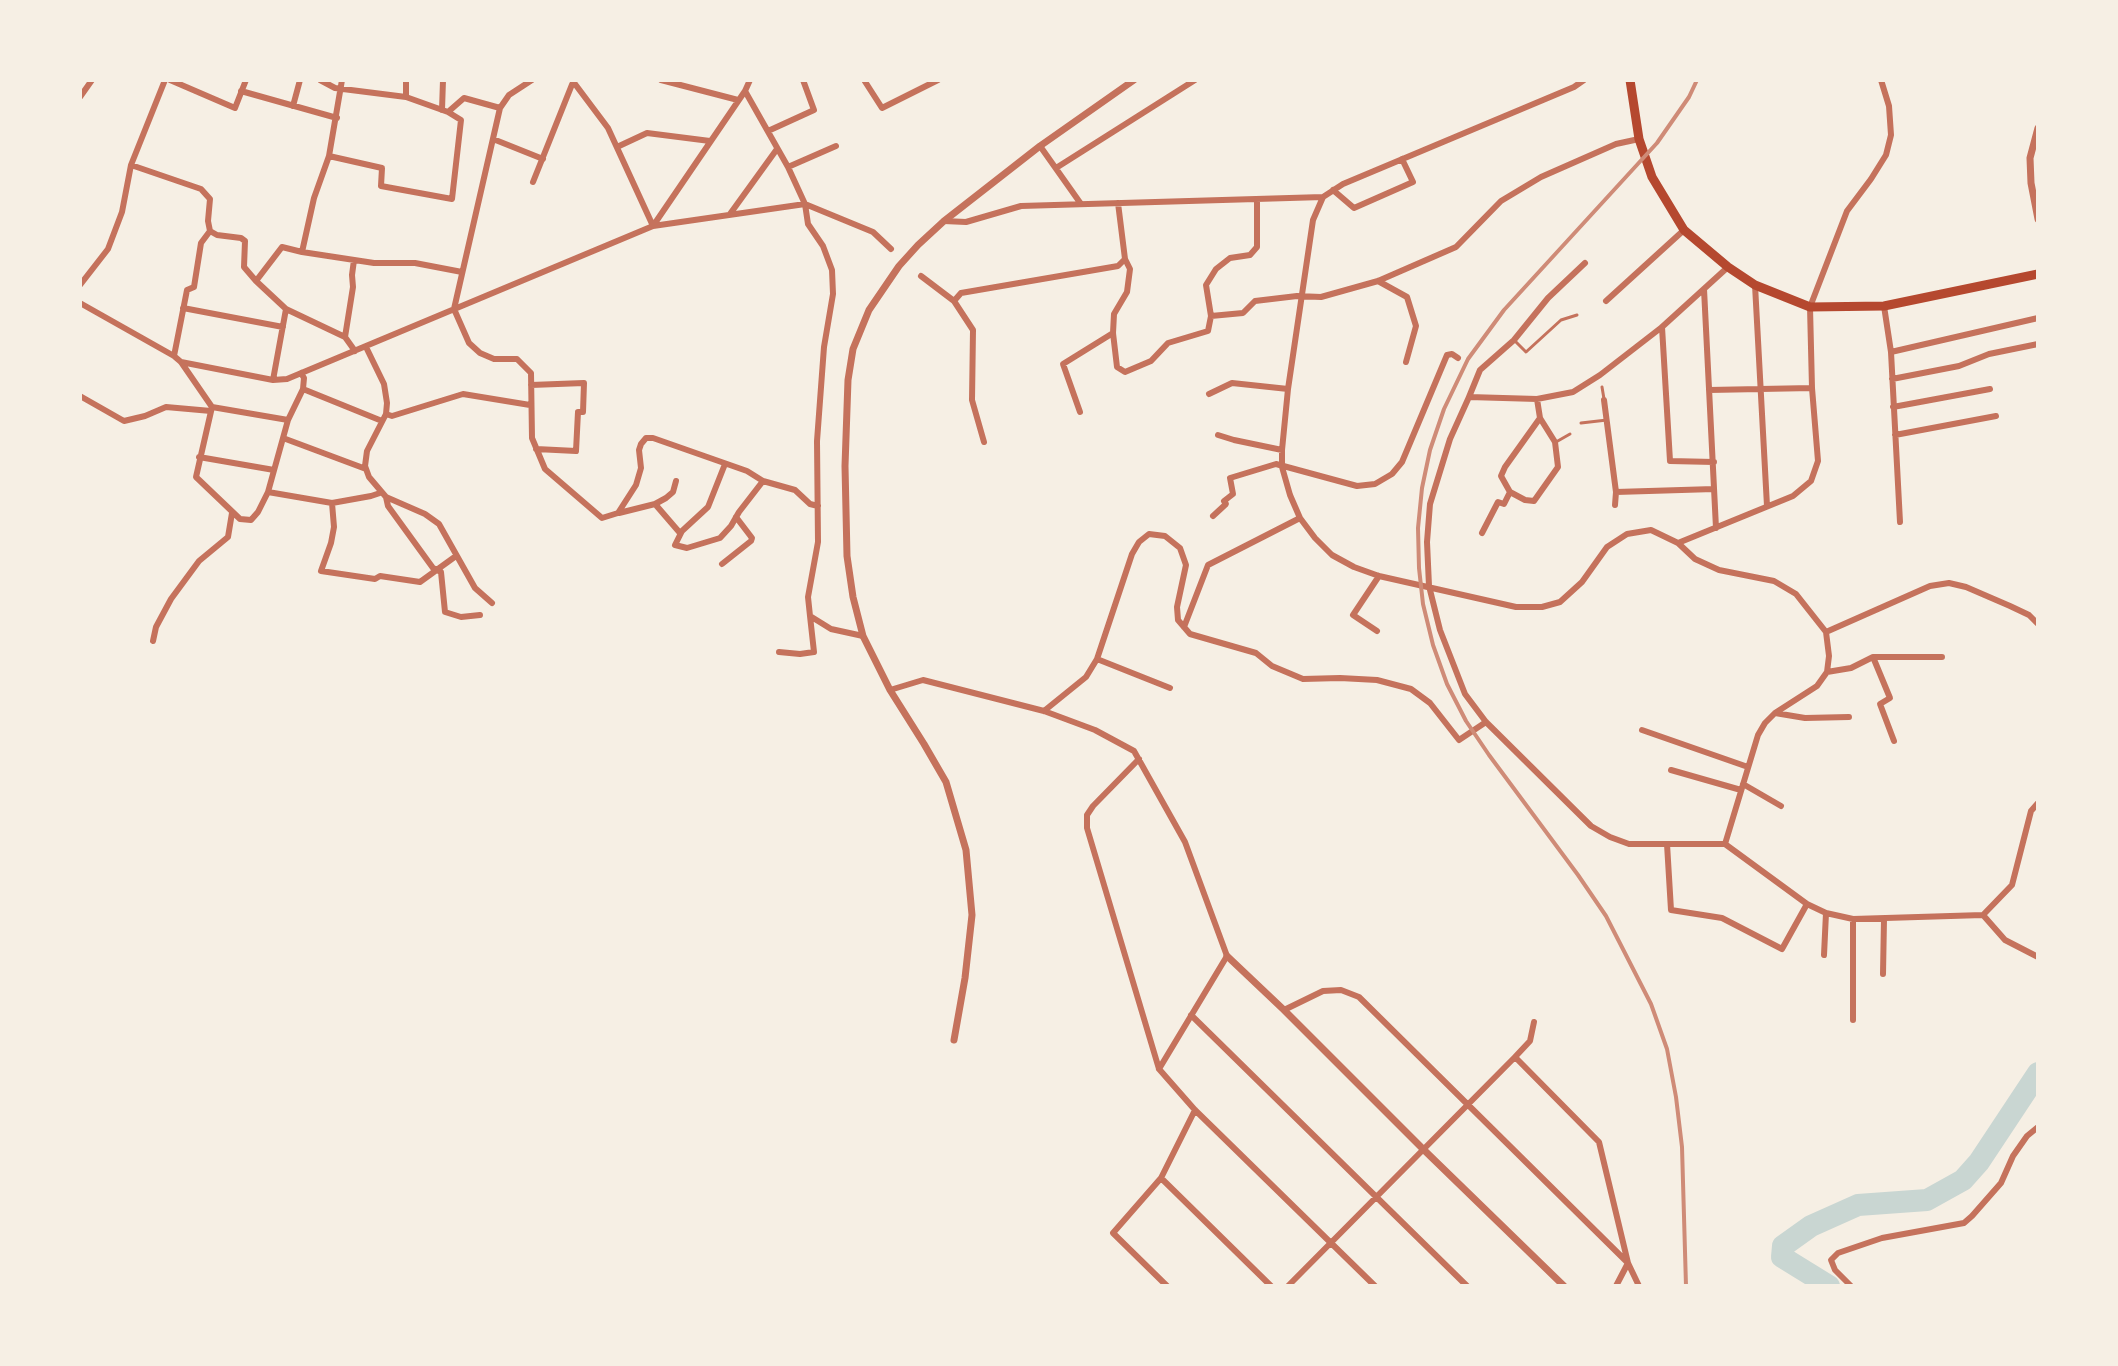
<!DOCTYPE html>
<style>
body{margin:0}
#map{position:relative;width:2118px;height:1366px;overflow:hidden;background:#f6efe4;font-family:"DM Sans",sans-serif}
canvas{display:block}
.frame{position:absolute;inset:0;border:82px solid #f6efe4;pointer-events:none}
</style>
<div id="map">
<canvas width="2118" height="1366"></canvas>
<div class="frame"></div>
</div>
<script>
const c = document.querySelector('canvas').getContext('2d');
c.lineJoin = 'round';
const shape = rows => new Path2D(rows.map(r => 'M' + r).join(''));
function stroke(path, color, width, dash) { c.strokeStyle = color; c.lineWidth = width; c.lineCap = dash ? 'butt' : 'round'; c.setLineDash(dash || []); c.stroke(path); }
const river = shape([
 [1829,1286,1782,1257,1783,1246,1811,1226,1858,1205,1927,1200,1963,1180,1979,1162,2038,1073]
]);
const service = shape([
 [1515,341,1526,352,1561,320,1577,315],
 [1602,387,1604,399],
 [1581,423,1607,420],
 [1556,442,1570,434]
]);
const minor = shape([
 [170,80,235,108,246,80],
 [320,80,335,88,406,97,448,112,464,98,500,108],
 [532,80,509,95,500,108,454,309,469,343,480,353,494,359,517,359,531,373,532,438,545,469,602,518,618,513,636,485,641,468,639,450,641,444,646,438,653,438,747,471,763,481,795,490,810,504,818,506],
 [572,80,608,128,653,226,805,204,873,232,891,249],
 [661,80,738,100],
 [864,80,882,108,938,80],
 [1584,80,1574,87,1343,184,1323,197,1313,220,1288,389,1282,450,1282,467,1290,495,1300,518,1315,538,1332,555,1354,567,1379,576,1516,607,1542,607,1560,602,1582,582,1607,547,1627,534,1651,530,1678,543,1695,559,1719,570,1774,581,1796,594,1826,632,1829,656,1827,672,1817,686,1775,713,1765,723,1758,735,1725,844],
 [241,91,337,118],
 [745,91,788,167,805,204,808,224,823,246,832,270,833,294,824,347,817,441,818,542,808,597,810,616,831,629,863,636],
 [80,97,92,80],
 [406,97,406,80],
 [293,106,300,80],
 [442,110,443,80],
 [768,131,814,110,803,80],
 [493,139,543,159],
 [1040,146,1081,204],
 [617,147,647,133,710,141],
 [329,156,382,168,381,186,452,199,461,120,448,112],
 [131,165,201,189,210,199,208,221,210,231],
 [788,167,836,146],
 [1056,168,1195,80],
 [533,182,573,82],
 [1333,190,1354,208,1413,182,1402,159],
 [1118,203,1125,259,1130,269,1127,292,1114,314,1113,333,1117,367,1125,372,1151,361,1168,343,1208,331,1211,316,1206,285,1216,269,1230,258,1250,255,1257,247,1257,199],
 [730,214,777,149],
 [944,221,966,222,1021,206,1323,197],
 [210,231,217,235,241,238,245,241,244,267,256,281,286,309,345,337,355,351],
 [302,252,314,198,329,156,342,80],
 [1728,267,1662,327,1600,375,1573,392,1537,399,1469,397,1450,439,1430,504,1427,542,1429,586,1440,630,1465,694,1486,722,1591,826,1610,837,1629,844,1725,844,1807,904,1826,913,1853,919,1983,915,2005,940,2038,957],
 [921,276,954,301,973,330,972,400,984,442],
 [256,281,282,247,302,252,374,263,415,263,462,272],
 [1378,281,1407,297,1416,326,1406,362],
 [80,285,108,249,122,212,131,165,165,80],
 [1755,285,1767,506],
 [1704,289,1716,528],
 [954,301,961,293,1118,266,1125,259],
 [1606,301,1684,230],
 [80,303,174,356,181,362,212,407,196,477,240,519,251,520,258,512,268,492,288,420,303,389,304,378,301,373],
 [1884,306,1891,352,1900,522],
 [183,308,283,327],
 [1211,316,1243,313,1255,301,1297,296,1321,297,1378,281,1456,247,1501,201,1541,177,1616,144,1639,139],
 [1662,327,1670,461,1714,462],
 [345,337,353,287,352,275,354,260],
 [366,347,384,384,387,403,386,414,367,451,365,466,369,477,386,497,425,514,439,524,475,588,492,603],
 [1891,352,2038,318],
 [174,356,187,290,194,287,201,243,210,231],
 [181,362,273,380,287,379,653,226,745,91,750,80],
 [1892,379,1959,366,1989,354,2038,344],
 [273,380,286,309],
 [531,385,584,383,583,412,578,412,576,451,536,449],
 [303,389,382,421],
 [1709,390,1812,388],
 [1209,394,1232,383,1288,389],
 [80,396,124,421,145,416,166,407,211,411],
 [1469,397,1480,370,1514,340,1548,298,1585,263],
 [1537,399,1540,418,1555,442,1558,467,1534,501,1525,500,1510,492,1501,476,1505,467,1540,418],
 [1604,400,1616,492,1615,505],
 [212,407,288,420],
 [1893,407,1990,389],
 [1080,412,1063,364,1113,333],
 [386,414,392,416,463,394,530,405],
 [1218,435,1234,440,1282,450],
 [1895,435,1996,416],
 [283,438,366,469],
 [199,457,274,470],
 [725,464,708,507,682,531,675,545,687,548,720,538,731,526,739,512,763,481],
 [268,492,332,503,371,496,380,493],
 [1616,492,1714,489],
 [386,497,388,506,433,568,441,572,445,612,461,617,480,615],
 [332,503,334,527,331,543,321,571,375,579,380,576,420,582,456,556],
 [655,504,666,498,673,492,676,481],
 [619,513,655,504,680,533],
 [1213,516,1226,504,1224,501,1233,494,1230,478,1276,464,1357,486,1375,484,1392,474,1402,462,1447,355,1452,354,1458,358],
 [1482,533,1498,502,1504,504,1510,492],
 [1678,543,1793,496,1811,481,1818,461,1812,388,1810,307,1847,211,1871,179,1886,155,1891,135,1889,106,1881,80],
 [722,564,751,541,752,538,736,517],
 [1184,627,1208,565,1300,518],
 [1377,631,1353,615,1379,576],
 [1826,632,1930,586,1949,583,1966,587,2010,606,2029,615,2038,624],
 [153,641,156,627,171,599,199,561,228,537,232,513],
 [779,652,800,654,814,652,810,616],
 [1873,657,1890,698,1880,704,1894,741],
 [1097,659,1170,688],
 [1827,672,1851,668,1873,657,1942,657],
 [890,690,923,680,1044,711,1095,730,1134,751,1185,842,1227,956,1159,1069],
 [1044,711,1086,677,1097,659,1132,554,1139,542,1149,534,1165,536,1180,548,1186,565,1177,607,1178,620,1190,634,1256,653,1272,666,1303,679,1340,678,1377,680,1411,689,1430,703,1459,740,1486,722],
 [1775,713,1805,718,1849,717],
 [1642,730,1748,767],
 [1139,759,1093,806,1087,815,1087,828,1159,1069,1195,1110,1375,1286],
 [1671,770,1741,790],
 [1743,784,1781,806],
 [1667,844,1671,910,1722,918,1782,949,1807,904],
 [1983,915,2012,885,2031,811,2038,803],
 [1824,955,1826,913],
 [1883,974,1884,919],
 [1284,1010,1323,991,1341,990,1359,997,1628,1263,1639,1286],
 [1191,1015,1467,1286],
 [1853,1020,1853,919],
 [1515,1057,1530,1041,1534,1022],
 [1195,1110,1161,1178,1271,1286],
 [1161,1178,1113,1233,1167,1286],
 [1288,1286,1515,1057,1599,1142,1628,1263,1616,1286],
 [1851,1286,1835,1270,1831,1260,1838,1253,1882,1238,1964,1223,1972,1216,2001,1183,2013,1156,2027,1136,2038,1127]
]);
const tertiary = shape([
 [2038,128,2030,158,2031,183,2038,219],
 [1227,956,1284,1010,1424,1150,1564,1286],
 [954,1040,965,978,972,915,966,850,946,782,924,744,890,690,863,636,853,597,847,556,845,466,848,380,853,349,869,310,899,266,918,245,944,221,1040,146,1134,80]
]);
const primary = shape([
 [1630,80,1639,139,1652,177,1684,230,1728,267,1755,285,1810,307,1884,306,2038,274]
]);
const rail = shape([
 [1686,1286,1682,1147,1676,1097,1667,1049,1651,1004,1606,916,1578,875,1489,755,1466,721,1447,684,1433,645,1423,604,1419,568,1418,528,1422,488,1430,450,1444,409,1468,359,1504,310,1657,143,1689,97,1697,80]
]);
stroke(river, '#c9d6d2', 22);
stroke(service, '#c5725c', 3);
stroke(minor, '#c5725c', 6);
stroke(tertiary, '#c5725c', 7);
stroke(primary, '#b5482f', 9);
stroke(rail, '#cf8b77', 4);
</script>
